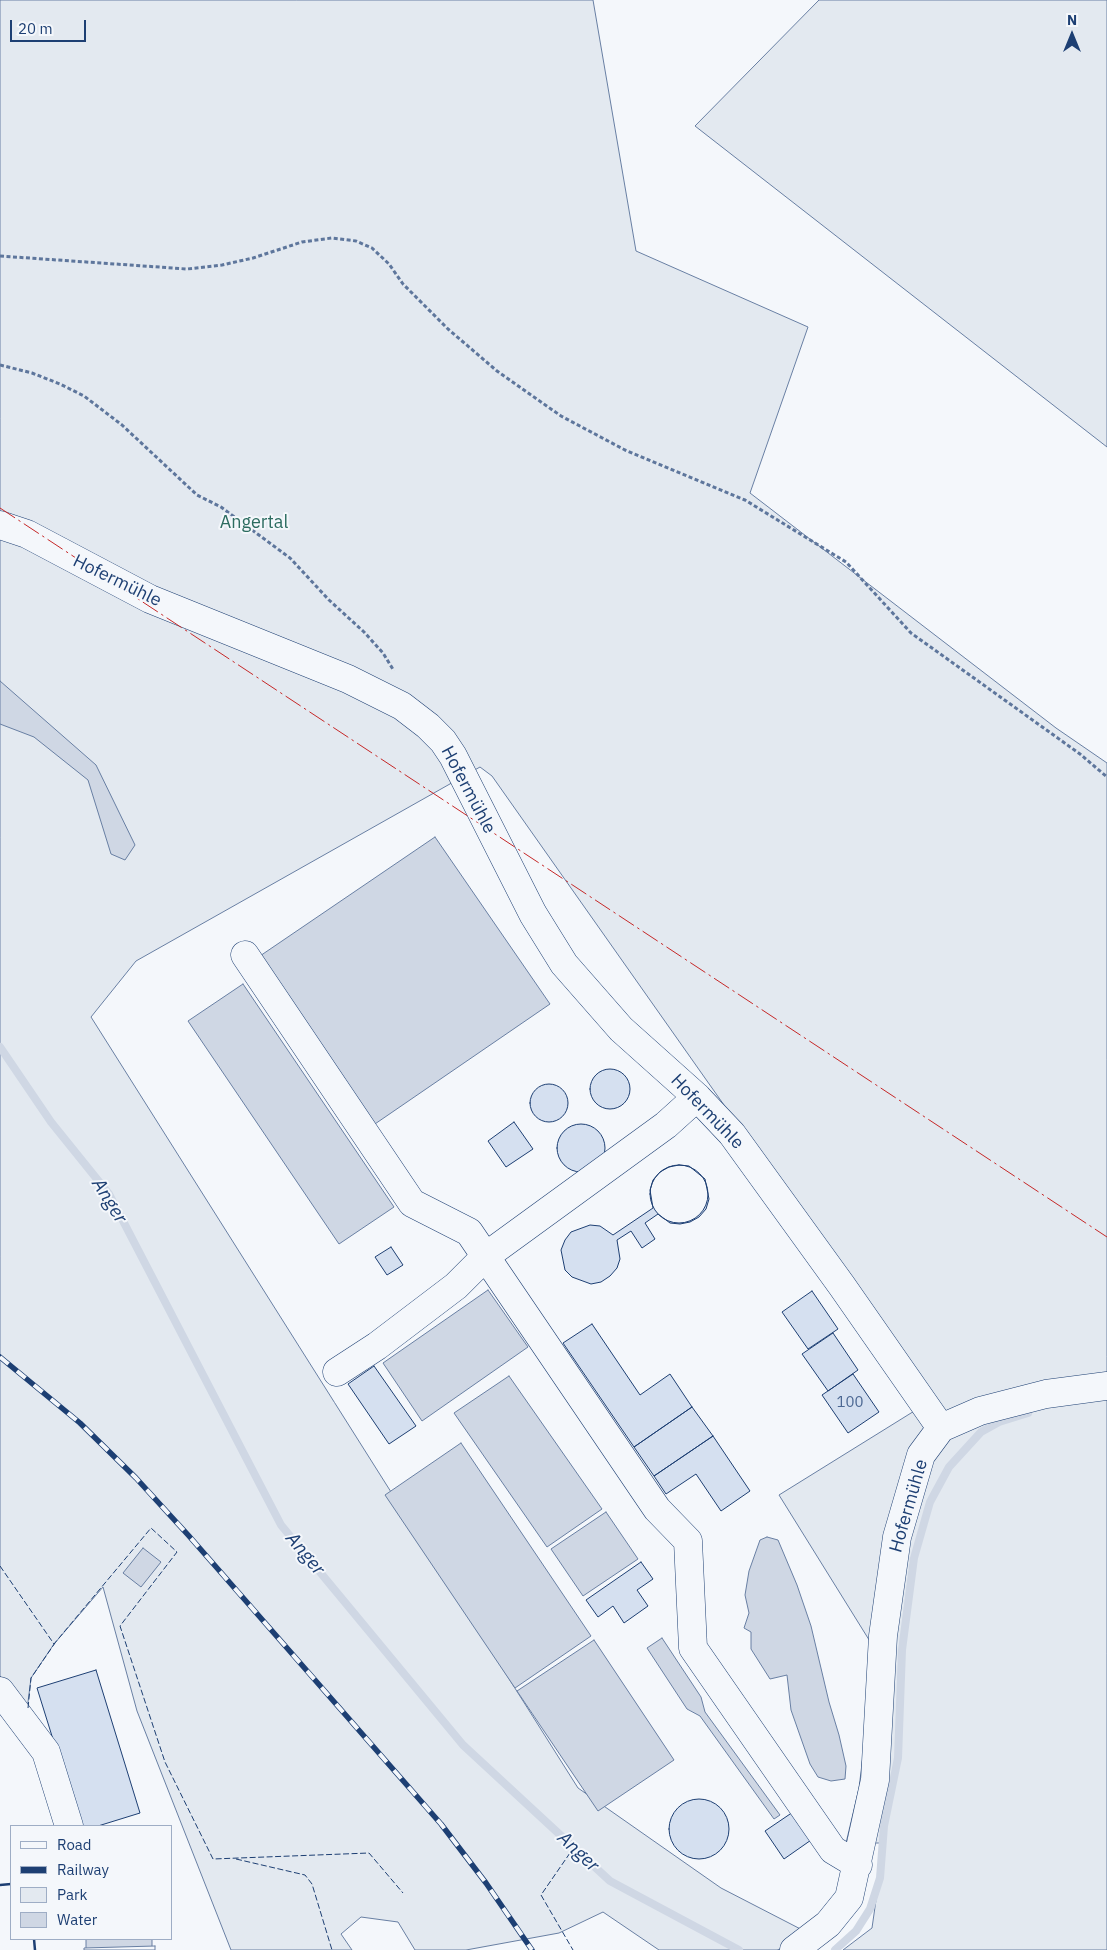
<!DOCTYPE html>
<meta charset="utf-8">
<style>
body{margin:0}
#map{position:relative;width:1107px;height:1950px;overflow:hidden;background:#f4f7fb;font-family:"IBM Plex Sans",sans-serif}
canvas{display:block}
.legend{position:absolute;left:10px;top:1825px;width:162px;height:115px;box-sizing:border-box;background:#f4f7fb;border:1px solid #9eadc5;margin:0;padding:6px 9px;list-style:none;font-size:15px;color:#1d3f73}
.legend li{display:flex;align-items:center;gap:10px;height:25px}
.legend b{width:25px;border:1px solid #9eadc5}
.north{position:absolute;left:1047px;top:10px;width:50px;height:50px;-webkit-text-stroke:4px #f4f7fb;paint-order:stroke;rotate:0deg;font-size:14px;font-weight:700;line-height:20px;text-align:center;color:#1d3f73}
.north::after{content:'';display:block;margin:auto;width:18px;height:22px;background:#1d3f73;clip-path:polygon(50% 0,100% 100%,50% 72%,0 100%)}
.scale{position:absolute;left:10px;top:20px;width:76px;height:22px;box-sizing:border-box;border:2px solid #1d3f73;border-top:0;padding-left:6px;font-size:15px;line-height:18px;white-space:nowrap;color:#1d3f73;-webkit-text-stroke:4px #f4f7fb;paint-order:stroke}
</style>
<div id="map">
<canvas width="1107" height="1950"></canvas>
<ul class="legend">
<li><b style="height:6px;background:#f4f7fb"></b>Road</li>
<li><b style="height:6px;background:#1d3f73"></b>Railway</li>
<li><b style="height:14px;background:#e3e9f0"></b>Park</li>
<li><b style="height:14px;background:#cfd7e4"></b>Water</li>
</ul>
<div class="north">N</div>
<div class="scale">20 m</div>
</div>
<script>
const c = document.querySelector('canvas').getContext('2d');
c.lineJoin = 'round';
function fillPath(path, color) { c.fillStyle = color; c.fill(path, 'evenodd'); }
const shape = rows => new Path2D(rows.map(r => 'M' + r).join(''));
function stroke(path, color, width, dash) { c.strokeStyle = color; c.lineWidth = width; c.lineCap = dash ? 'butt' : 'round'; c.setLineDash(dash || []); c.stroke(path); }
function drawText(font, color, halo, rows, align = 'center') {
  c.font = font + ' "IBM Plex Sans",sans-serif'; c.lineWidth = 4; c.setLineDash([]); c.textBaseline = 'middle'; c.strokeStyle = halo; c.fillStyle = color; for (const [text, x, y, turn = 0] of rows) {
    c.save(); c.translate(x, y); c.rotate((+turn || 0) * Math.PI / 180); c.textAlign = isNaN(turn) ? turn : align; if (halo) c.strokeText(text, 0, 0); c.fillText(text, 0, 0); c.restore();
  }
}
const green = shape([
 [0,0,593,0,636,251,808,327,750,493,1056,728,1107,763,1107,1950,843,1950,872,1928,883,1851,883,1843,846,1843,859,1788,867,1723,871,1643,779,1495,932,1400,492,776,480,767,136,961,91,1017,578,1788,721,1888,816,1937,777,1950,659,1950,603,1912,559,1933,466,1950,415,1950,398,1922,361,1917,341,1934,352,1950,231,1950,137,1711,103,1587,54,1644,31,1678,27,1710,0,1676,0,0],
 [819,0,1107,0,1107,447,695,126,819,0]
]);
const water = shape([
 [0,681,96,765,135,845,125,860,111,854,88,780,34,737,0,724,0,681],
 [435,837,550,1004,372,1126,257,958,435,837],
 [243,984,394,1207,339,1244,188,1021,243,984],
 [488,1290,528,1347,422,1421,383,1363,488,1290],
 [509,1376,602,1509,547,1547,454,1413,509,1376],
 [461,1443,591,1636,515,1688,385,1495,461,1443],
 [606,1512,638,1559,583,1596,551,1549,606,1512],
 [767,1537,778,1540,797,1585,811,1626,829,1702,839,1735,846,1766,845,1779,831,1781,818,1777,810,1764,791,1710,787,1675,770,1679,751,1649,751,1632,744,1628,749,1613,745,1595,749,1571,760,1540,767,1537],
 [143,1548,161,1562,141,1587,123,1573,143,1548],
 [662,1638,701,1697,705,1712,780,1815,774,1819,700,1716,687,1709,647,1648,662,1638],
 [594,1640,674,1760,598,1811,517,1691,594,1640],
 [86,1939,152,1939,152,1950,86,1950,86,1939]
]);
const pier = shape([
 [155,1946,155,1950,84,1950,84,1948,155,1946]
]);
const stream = shape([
 [0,1047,51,1122,109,1194,281,1525,463,1745,610,1881,739,1950],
 [835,1950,856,1931,870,1909,880,1878,884,1826,898,1758,902,1650,914,1558,930,1502,949,1467,981,1432,999,1422,1028,1413]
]);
const building = shape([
 '590 1089a20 20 0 1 1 40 0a20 20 0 1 1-40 0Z',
 '530 1103a19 19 0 1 1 38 0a19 19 0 1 1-38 0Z',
 [514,1122,533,1149,506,1167,488,1141,514,1122],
 '557 1148a24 24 0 1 1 48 0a24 24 0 1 1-48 0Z',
 '650 1194a29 29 0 1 1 58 0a29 29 0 1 1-58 0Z',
 [679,1165,689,1166,705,1179,709,1199,706,1209,699,1217,690,1222,680,1224,670,1223,658,1214,645,1223,655,1239,642,1248,631,1231,617,1240,620,1259,617,1268,610,1276,601,1282,591,1284,572,1277,565,1270,561,1250,565,1240,571,1232,590,1225,600,1226,613,1235,653,1208,650,1190,653,1180,660,1172,669,1167,679,1165],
 [391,1247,403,1265,387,1275,375,1257,391,1247],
 [812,1291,838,1329,808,1349,782,1312,812,1291],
 [592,1324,640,1395,670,1374,692,1407,634,1447,563,1343,592,1324],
 [833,1333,858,1370,828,1391,802,1354,833,1333],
 [374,1366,416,1426,389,1444,348,1384,374,1366],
 [853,1374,879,1412,848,1433,822,1395,853,1374],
 [692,1407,713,1436,654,1476,634,1447,692,1407],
 [713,1436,750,1491,721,1511,696,1474,666,1494,654,1476,713,1436],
 [641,1562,653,1579,637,1590,648,1606,624,1623,613,1606,598,1617,586,1600,641,1562],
 [96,1670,140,1813,98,1826,80,1826,37,1688,96,1670],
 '669 1829a30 30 0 1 1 60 0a30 30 0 1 1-60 0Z',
 [796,1810,814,1838,784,1859,765,1831,796,1810]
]);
const path = shape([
 [0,256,187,269,222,265,253,258,302,242,332,238,356,241,372,248,389,264,403,284,448,329,497,371,561,416,625,450,745,500,846,562,911,633,1080,754,1107,777],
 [0,365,32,373,60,384,84,396,122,425,197,495,221,507,290,558,329,600,364,632,383,653,394,671]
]);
const minor = shape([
 [0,525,27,534,150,599,348,679,402,706,428,726,443,741,453,756,533,914,564,964,621,1029,697,1097,732,1134,842,1286,941,1428],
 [245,955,412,1203,469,1232,657,1509,688,1541,693,1648,833,1850,858,1865],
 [337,1372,377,1346,456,1286,486,1256,666,1125,697,1097],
 [0,1691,46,1752,69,1826],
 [794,1950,828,1924,849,1898,875,1780,883,1636,897,1537,921,1455,941,1428,980,1411,1046,1394,1107,1386]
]);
const rail = shape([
 [0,1357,80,1423,136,1478,189,1536,441,1824,486,1883,532,1950]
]);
const fence = shape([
 [0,1566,54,1644,151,1528,177,1552,120,1626,165,1762,213,1859,369,1853,403,1893],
 [28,1708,31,1678,55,1643],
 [570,1853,541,1895,573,1950],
 [236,1859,305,1875,312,1884,332,1950]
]);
const wall = shape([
 [0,1885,11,1884],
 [34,1939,35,1950]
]);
const power = shape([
 [0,508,1107,1237]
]);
const numberNames = [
 ["100",850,1403]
];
const parkNames = [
 ["Angertal",254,523]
];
const streetNames = [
 ["Hofermühle",117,581,26],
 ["Hofermühle",468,790,62],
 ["Hofermühle",707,1112,46],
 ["Hofermühle",909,1506,-74]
];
const waterNames = [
 ["Anger",109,1201,58],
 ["Anger",305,1554,50],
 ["Anger",578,1852,43]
];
fillPath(green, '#e3e9f0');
stroke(green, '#687fa3', 1);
fillPath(water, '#cfd7e4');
stroke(water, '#687fa3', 1);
fillPath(pier, '#f4f7fb');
stroke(pier, '#687fa3', 1);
stroke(stream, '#cfd7e4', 8);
fillPath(building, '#d5e0f0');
stroke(building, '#1d3f73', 1);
stroke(minor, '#1d3f73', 29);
stroke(path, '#5e769c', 3, [4, 2.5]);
stroke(minor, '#f4f7fb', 28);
stroke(rail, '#1d3f73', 5.5);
stroke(rail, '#f4f7fb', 4, [11]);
stroke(fence, '#1d3f73', 1, [6, 2.5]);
stroke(wall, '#1d3f73', 2.5);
stroke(power, '#c62828', 1, [18, 4, 2.5, 4]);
drawText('15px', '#4b6792', null, numberNames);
drawText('18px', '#2c6c60', '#f4f7fb', parkNames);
drawText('18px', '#1d3f73', '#f4f7fb', streetNames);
drawText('italic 19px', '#1d3f73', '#f4f7fb', waterNames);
</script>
